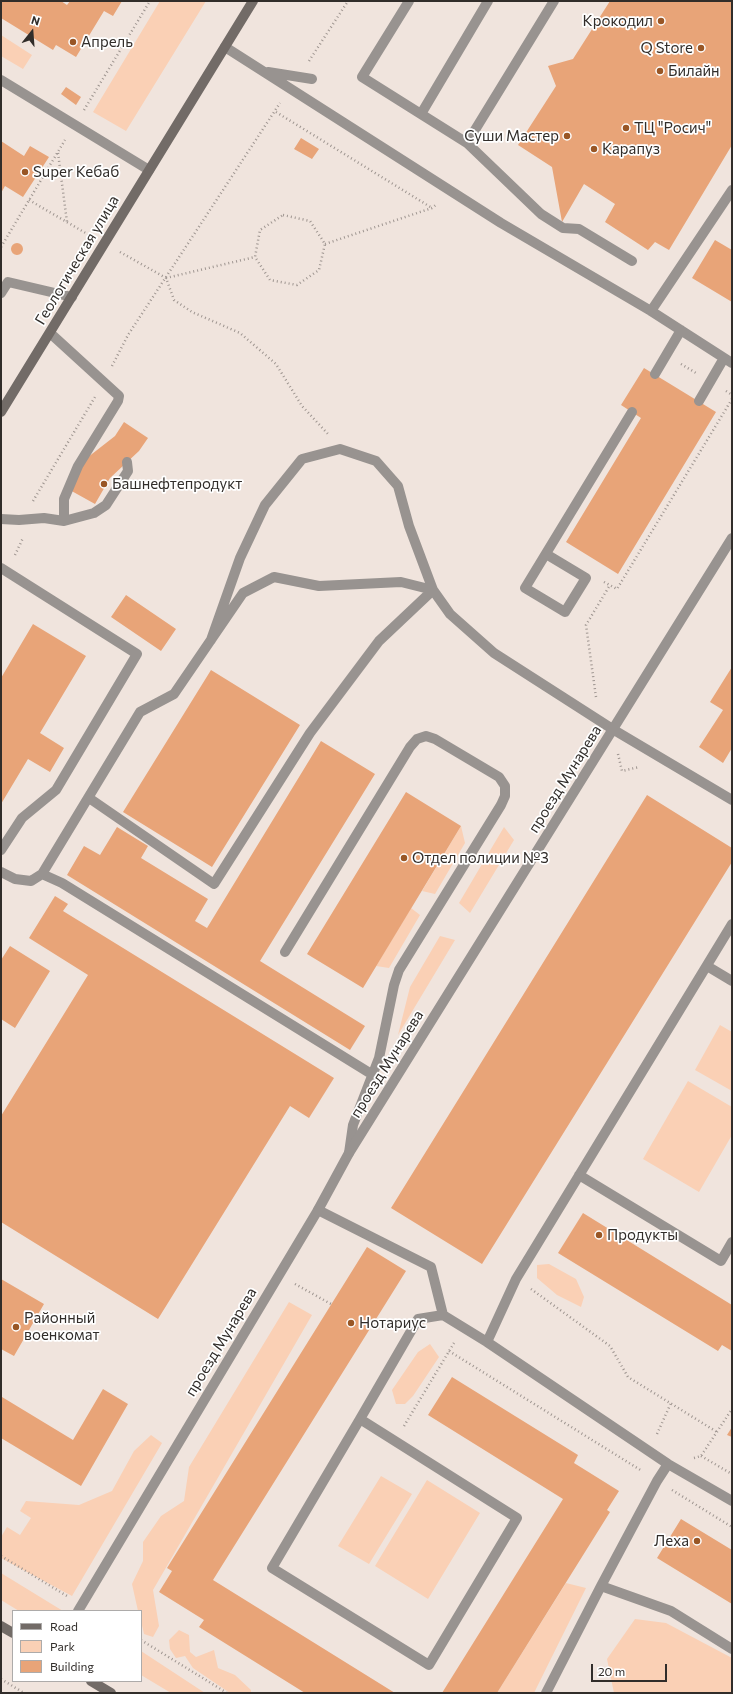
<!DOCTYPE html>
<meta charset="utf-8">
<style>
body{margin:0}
#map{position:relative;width:733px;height:1694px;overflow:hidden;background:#f0e4dd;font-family:Commissioner,sans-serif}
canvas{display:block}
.frame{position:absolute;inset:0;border:2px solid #312d2a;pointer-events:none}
.legend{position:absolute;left:12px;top:1610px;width:130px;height:72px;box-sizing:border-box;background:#fff;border:1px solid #adabaa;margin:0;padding:5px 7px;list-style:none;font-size:12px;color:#312d2a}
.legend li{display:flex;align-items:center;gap:8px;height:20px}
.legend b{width:20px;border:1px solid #adabaa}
.north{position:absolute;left:12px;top:12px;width:40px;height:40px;-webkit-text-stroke:3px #fff;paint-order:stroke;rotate:17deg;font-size:11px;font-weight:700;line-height:16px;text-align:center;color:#312d2a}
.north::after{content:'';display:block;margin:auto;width:14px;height:18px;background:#312d2a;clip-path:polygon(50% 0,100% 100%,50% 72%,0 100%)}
.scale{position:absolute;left:591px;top:1664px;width:76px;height:18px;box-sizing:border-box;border:2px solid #312d2a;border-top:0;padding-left:5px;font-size:12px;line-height:14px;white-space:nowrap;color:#312d2a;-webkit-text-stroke:3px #fff;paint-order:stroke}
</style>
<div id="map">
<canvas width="733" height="1694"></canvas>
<div class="frame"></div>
<ul class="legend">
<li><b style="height:5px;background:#726b67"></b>Road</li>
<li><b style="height:11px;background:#fad0b5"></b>Park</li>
<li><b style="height:11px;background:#e8a478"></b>Building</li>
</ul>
<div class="north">N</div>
<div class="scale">20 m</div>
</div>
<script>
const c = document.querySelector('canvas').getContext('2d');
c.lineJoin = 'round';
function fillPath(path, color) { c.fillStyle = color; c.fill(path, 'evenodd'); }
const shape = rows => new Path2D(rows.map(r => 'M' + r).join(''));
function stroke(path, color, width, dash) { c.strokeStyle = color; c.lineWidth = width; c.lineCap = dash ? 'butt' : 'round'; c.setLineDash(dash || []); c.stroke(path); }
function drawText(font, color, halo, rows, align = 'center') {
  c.font = font + ' Commissioner,sans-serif'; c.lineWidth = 3.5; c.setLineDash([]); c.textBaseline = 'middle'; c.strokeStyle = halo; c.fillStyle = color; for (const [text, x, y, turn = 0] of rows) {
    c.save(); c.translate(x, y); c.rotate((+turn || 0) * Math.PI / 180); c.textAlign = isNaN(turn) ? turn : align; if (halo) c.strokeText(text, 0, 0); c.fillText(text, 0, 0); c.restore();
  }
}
const green = shape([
 [160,1,206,1,126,131,93,112],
 [1,35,32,55,23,69,1,56],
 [461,826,465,843,435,894,422,891],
 [504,827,514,840,470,913,459,903],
 [411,908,420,915,389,968,376,966],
 [440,936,455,940,398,1035,410,987],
 [720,1025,732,1032,732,1091,695,1070],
 [688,1081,732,1107,732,1135,699,1192,643,1159],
 [549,1264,576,1279,584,1297,581,1307,557,1295,537,1278,537,1265],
 [289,1302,312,1315,153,1590,159,1626,153,1637,144,1634,141,1621,141,1611,138,1611,132,1584,143,1561,143,1542,161,1516,184,1501,189,1467],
 [430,1344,439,1357,413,1396,405,1404,396,1404,392,1390,418,1352],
 [151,1435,162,1443,72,1596,1,1558,1,1537,7,1527,20,1535,31,1518,20,1511,26,1501,79,1505,112,1491,134,1451],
 [381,1476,412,1494,369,1564,338,1546],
 [427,1480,480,1513,428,1599,375,1566],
 [1,1573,63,1611,19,1611,1,1600],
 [566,1583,586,1588,534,1693,497,1693],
 [635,1619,666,1623,732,1658,732,1693,614,1693,607,1659],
 [179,1630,189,1635,190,1652,196,1657,214,1650,218,1668,235,1675,251,1690,251,1693,230,1693,193,1668,185,1656,176,1658,170,1649,169,1640],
 [141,1651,205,1693,171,1693,141,1675]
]);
const building = shape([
 [1,1,61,1,67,5,70,1,122,1,113,16,104,11,76,57,56,45,53,50,1,18],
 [610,1,732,1,732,145,669,250,655,242,648,250,605,222,615,204,584,184,562,222,552,167,518,145,556,86,548,66,573,59],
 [66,87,81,97,76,105,61,94],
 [301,138,319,149,312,159,294,149],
 [1,141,24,156,30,146,49,157,23,197,5,186,1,193],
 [715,240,732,250,732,302,692,278],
 '11 249a6 6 0 1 1 12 0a6 6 0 1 1-12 0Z',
 [644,368,716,412,618,574,566,542,641,418,621,405],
 [124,422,148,438,139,451,110,478,95,504,68,489,83,461,115,436],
 [126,595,176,629,161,651,111,617],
 [33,624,86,656,40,733,64,748,50,772,28,759,1,804,1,678],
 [732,667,732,748,723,763,699,747,723,710,710,702],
 [211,670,300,725,212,867,123,812],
 [321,741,375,774,260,961,365,1026,350,1050,67,875,84,846,100,855,117,827,148,846,141,858,208,899,195,921,207,928],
 [406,792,461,826,363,988,307,954],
 [647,795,732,848,732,862,482,1264,391,1208],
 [55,896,68,904,63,911,334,1078,309,1118,290,1106,158,1319,1,1222,1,1116,88,975,29,938],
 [10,946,50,971,15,1028,1,1019,1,960],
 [583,1213,732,1305,732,1351,722,1345,718,1351,558,1253],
 [367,1247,406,1271,213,1580,395,1693,305,1693,199,1627,204,1620,159,1592,172,1571,167,1568],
 [1,1279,44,1304,14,1356,1,1349],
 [452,1377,578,1455,574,1463,619,1491,607,1510,610,1512,497,1693,442,1693,563,1499,428,1415],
 [103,1389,128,1404,81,1486,1,1438,2,1397,73,1440],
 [732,1427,732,1437,727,1435],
 [681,1519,732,1550,732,1604,657,1558]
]);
const path = shape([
 [309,61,348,1],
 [84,110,150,1],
 [276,112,432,208],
 [58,153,67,222],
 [29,200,89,235],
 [283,215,310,221,325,244,319,270,297,285,270,280,255,257,260,230,283,215],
 [325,244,432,208,437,204],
 [1,247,65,140],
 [120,252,166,278,174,300,192,312,240,333,276,364,302,406,328,434],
 [166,278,255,257],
 [681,364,696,373],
 [112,366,128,335,280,103],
 [726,391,732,395],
 [33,501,95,397],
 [15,555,23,538],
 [604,582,617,589,732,399],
 [596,697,586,625,610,585],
 [618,754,622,771,639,767],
 [295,1284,331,1304],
 [531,1289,610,1346,628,1377,717,1432],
 [449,1351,642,1471],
 [404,1426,454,1343],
 [657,1434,671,1403],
 [701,1456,732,1474],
 [694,1458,701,1456,732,1409],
 [672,1490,732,1527],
 [1,1556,67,1596],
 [141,1640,227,1693],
 [1,1679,24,1693]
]);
const service = shape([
 [409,1,362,77,467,143,554,1],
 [225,47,501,223,651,311,732,363],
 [268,72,312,79],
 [1,80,149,170],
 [421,114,488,1],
 [467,143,541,214,563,228,579,229,632,261],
 [1,293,8,282,72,297],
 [651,311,732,190],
 [655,374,681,330],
 [699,401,724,358],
 [1,519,19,520,44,518,64,521,64,499,78,466,118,401,119,396,50,333],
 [64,521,94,513,106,505,128,471,127,462],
 [546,554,586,578,565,612,525,588,632,412],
 [1,568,137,654,56,790,22,818,1,850],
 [211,640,240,558,265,505,302,459,340,449,376,461,398,486,409,526,433,590,450,614,494,653,614,730],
 [89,798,214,884,310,733,379,641,433,590],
 [1,872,15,879,31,881,42,874,140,712,174,694,243,593,274,577,319,586,401,582,433,590],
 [42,874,62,883,373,1075],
 [285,952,410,747,417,739,426,736,435,739,499,777,505,786,505,796,501,805,399,970,394,985,379,1058,353,1125,349,1153],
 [707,966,732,981],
 [579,1175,721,1261,732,1242],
 [318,1210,431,1267,443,1315,487,1342,668,1464,732,1501],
 [487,1342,516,1279,732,924],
 [360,1419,517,1518,429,1665,272,1568,360,1419,418,1319,443,1315],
 [601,1586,671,1611,732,1649],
 [546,1693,601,1586,657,1481,668,1464]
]);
const minor = shape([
 [614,730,732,800],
 [78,1611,318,1210,349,1153,732,538]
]);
const secondary = shape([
 [1,412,253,1],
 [1,1626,13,1633],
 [91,1681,111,1693]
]);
const markers = [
 [661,21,4,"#995625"],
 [73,42,4,"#995625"],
 [701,48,4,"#995625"],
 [660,71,4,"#995625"],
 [626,128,4,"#995625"],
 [567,136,4,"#995625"],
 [594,149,4,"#995625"],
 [25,172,4,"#995625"],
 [104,484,4,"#995625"],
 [404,858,4,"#995625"],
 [599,1235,4,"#995625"],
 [351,1323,4,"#995625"],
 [16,1327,4,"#995625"],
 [697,1541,4,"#995625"]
];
const poiNames = [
 ["Крокодил",653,21,"right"],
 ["Апрель",81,42],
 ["Q Store",693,48,"right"],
 ["Билайн",668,71],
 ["ТЦ \"Росич\"",634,128],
 ["Суши Мастер",559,136,"right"],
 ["Карапуз",602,149],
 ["Super Кебаб",33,172],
 ["Башнефтепродукт",112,484],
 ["Отдел полиции №3",412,858],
 ["Продукты",607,1235],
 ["Районный",24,1318],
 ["военкомат",24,1335],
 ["Нотариус",359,1323],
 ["Леха",689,1541,"right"]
];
const streetNames = [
 ["Геологическая улица",77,260,-59],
 ["проезд Мунарева",565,779,-58],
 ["проезд Мунарева",387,1064,-58],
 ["проезд Мунарева",221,1342,-59]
];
fillPath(green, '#fad0b5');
fillPath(building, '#e8a478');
stroke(path, '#9e9590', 2.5, [1, 3]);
stroke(service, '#989390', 10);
stroke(minor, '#989390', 10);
stroke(secondary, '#726b67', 10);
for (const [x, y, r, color] of markers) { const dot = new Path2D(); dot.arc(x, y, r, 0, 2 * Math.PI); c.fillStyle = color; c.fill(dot); stroke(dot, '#fff', 1.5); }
drawText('15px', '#312d2a', '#fff', poiNames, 'left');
drawText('15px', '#312d2a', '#fff', streetNames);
</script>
